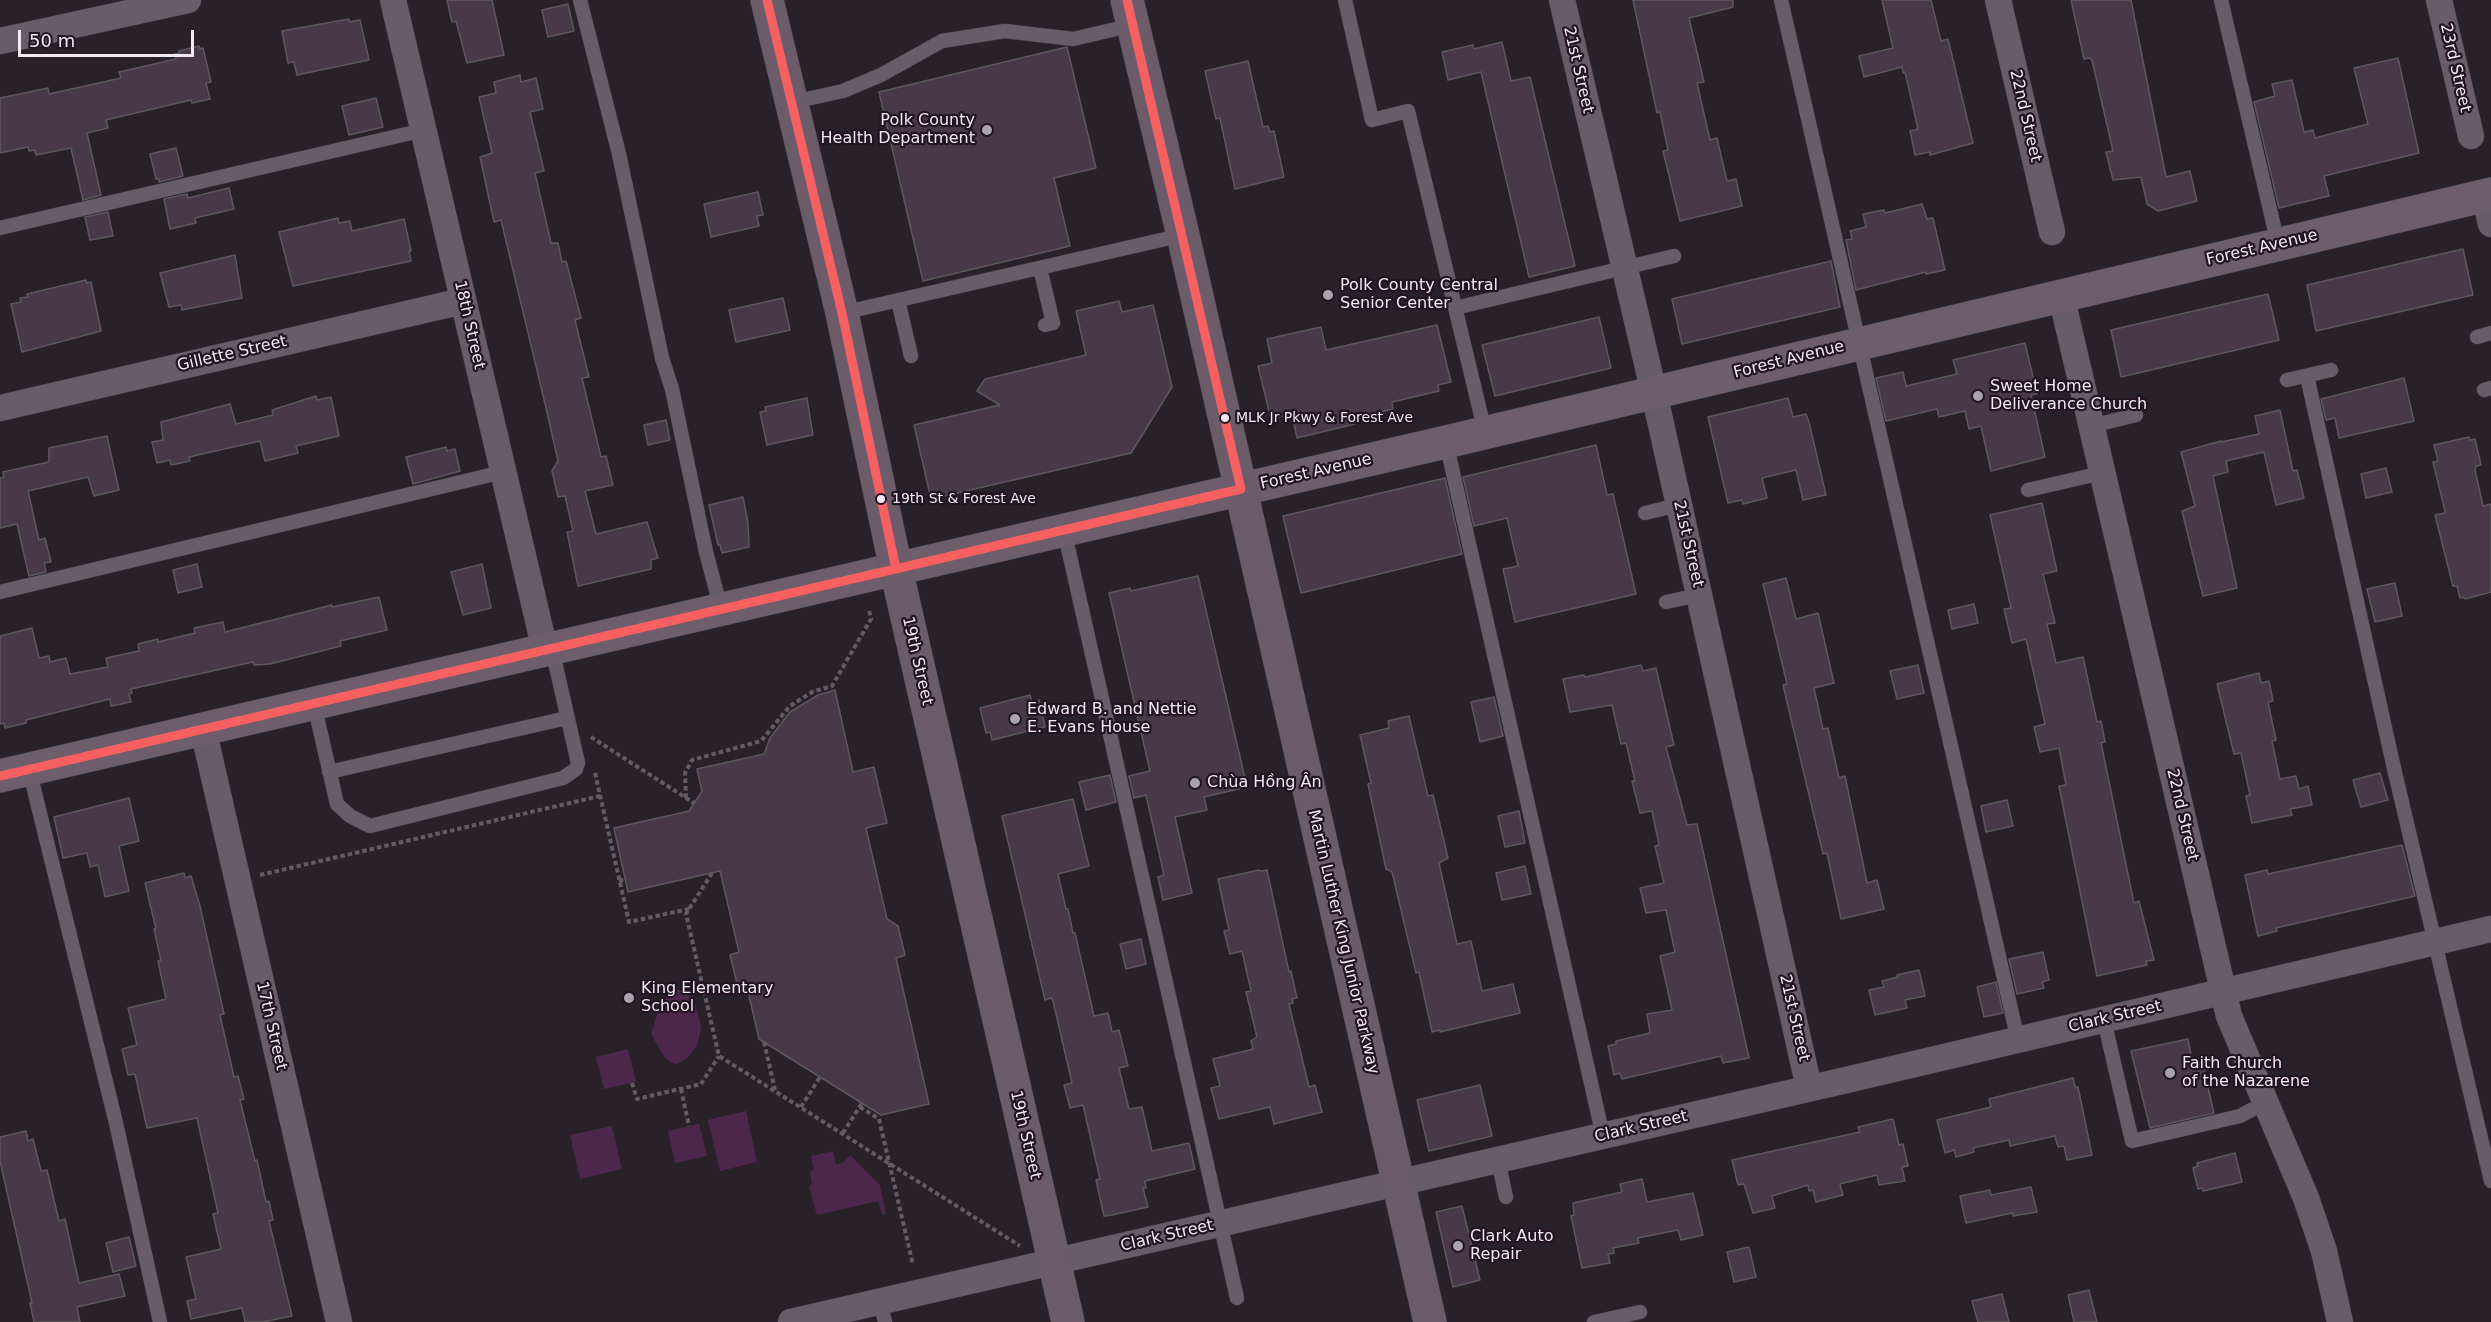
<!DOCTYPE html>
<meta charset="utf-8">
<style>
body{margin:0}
#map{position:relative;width:2491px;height:1322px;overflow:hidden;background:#282228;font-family:"DejaVu Sans",sans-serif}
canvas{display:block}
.scale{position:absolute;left:18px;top:30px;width:176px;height:27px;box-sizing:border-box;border:3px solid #f2e8f1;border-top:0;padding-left:8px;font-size:18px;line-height:21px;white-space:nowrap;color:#f2e8f1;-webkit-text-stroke:4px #221421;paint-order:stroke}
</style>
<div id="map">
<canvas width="2491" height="1322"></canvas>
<div class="scale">50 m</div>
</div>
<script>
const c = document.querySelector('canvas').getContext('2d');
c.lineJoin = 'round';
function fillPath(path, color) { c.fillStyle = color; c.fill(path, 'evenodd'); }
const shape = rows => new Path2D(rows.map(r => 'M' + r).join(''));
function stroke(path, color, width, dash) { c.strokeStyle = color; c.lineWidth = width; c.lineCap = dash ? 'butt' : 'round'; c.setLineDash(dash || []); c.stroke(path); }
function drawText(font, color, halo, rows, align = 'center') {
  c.font = font + ' "DejaVu Sans",sans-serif'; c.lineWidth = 4.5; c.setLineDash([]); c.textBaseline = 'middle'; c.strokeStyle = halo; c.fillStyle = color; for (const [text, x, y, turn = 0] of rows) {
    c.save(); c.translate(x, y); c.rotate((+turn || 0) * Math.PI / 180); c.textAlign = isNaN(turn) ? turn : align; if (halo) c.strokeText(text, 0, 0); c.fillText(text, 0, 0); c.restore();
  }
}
const green = shape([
 [678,990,685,990,693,995,701,1027,697,1046,687,1058,677,1064,671,1063,665,1058,651,1034,659,1009,666,997],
 [628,1049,636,1082,604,1089,596,1057],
 [746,1111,757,1162,720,1171,708,1120],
 [699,1124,707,1156,675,1163,668,1131],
 [612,1126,622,1169,580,1179,570,1135],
 [833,1151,836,1164,843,1163,850,1155,880,1185,886,1214,882,1215,878,1201,817,1215,809,1186,812,1184,810,1171,814,1169,811,1156]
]);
const building = shape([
 [447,0,492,0,504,55,467,63,456,21,452,22,447,0],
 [1633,0,1733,0,1733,7,1689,18,1704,82,1697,83,1710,140,1717,138,1727,181,1736,179,1742,206,1680,221,1663,151,1668,150,1660,112,1657,113,1633,0],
 [1882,0,1931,0,1941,41,1948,39,1973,143,1930,155,1930,152,1915,155,1910,131,1918,129,1905,72,1903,73,1902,67,1864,77,1859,56,1893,48,1882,0],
 [2071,0,2131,0,2166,177,2190,171,2197,201,2158,211,2147,204,2141,177,2113,180,2106,152,2113,151,2092,60,2090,58,2084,59,2071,0],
 [568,4,574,31,548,37,542,10,568,4],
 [349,19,349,22,360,20,369,60,297,75,294,62,288,63,282,31,349,19],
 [1502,42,1511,81,1530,77,1575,266,1529,277,1481,72,1448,80,1442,52,1473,45,1474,49,1502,42],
 [199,46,200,49,203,48,211,82,206,83,210,99,192,103,191,100,106,120,108,128,87,133,101,195,83,200,71,148,36,155,35,150,29,151,28,147,0,153,0,98,48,88,49,94,121,78,119,72,176,59,175,54,180,53,179,51,199,46],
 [1067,47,1096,168,1054,178,1070,246,923,281,879,92,1067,47],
 [2398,58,2419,153,2324,176,2329,196,2279,208,2254,102,2275,96,2272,84,2292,80,2304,132,2313,130,2315,138,2368,124,2354,68,2398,58],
 [1248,61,1263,127,1268,126,1270,132,1274,131,1284,177,1235,189,1220,118,1216,119,1205,71,1248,61],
 [520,75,521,82,536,78,543,109,530,112,544,171,535,173,551,243,558,243,562,262,566,261,581,318,575,320,589,377,582,378,601,457,606,456,613,485,585,491,596,534,647,522,658,558,651,560,651,569,578,586,567,532,573,531,565,496,558,497,552,471,558,461,547,412,501,220,494,222,480,157,492,153,479,97,496,93,494,82,520,75],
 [376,98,383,127,349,135,342,106,376,98],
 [176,148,183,176,159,182,159,179,156,179,150,154,176,148],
 [229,188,234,209,195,218,196,223,170,229,164,199,187,194,188,198,229,188],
 [758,192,763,215,757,216,759,226,711,237,704,204,758,192],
 [1922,204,1927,219,1933,218,1945,270,1926,274,1926,272,1856,290,1846,240,1852,239,1850,231,1866,227,1863,214,1884,210,1885,213,1922,204],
 [108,212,113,236,90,240,85,217,108,212],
 [338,218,339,223,350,221,352,231,404,219,411,251,409,251,411,261,293,286,279,232,338,218],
 [2463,249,2473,295,2316,331,2307,285,2463,249],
 [235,255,242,298,182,310,181,305,169,307,160,273,235,255],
 [1831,261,1840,307,1682,344,1672,299,1831,261],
 [86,280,87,283,91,282,101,331,22,352,11,304,21,302,20,298,28,297,27,294,86,280],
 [2268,294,2279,340,2121,377,2111,330,2268,294],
 [783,298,790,330,736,342,729,310,783,298],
 [1119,301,1122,312,1153,305,1172,387,1131,453,931,499,914,425,1000,405,977,391,985,379,1086,355,1076,311,1119,301],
 [1599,317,1611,368,1495,396,1482,345,1599,317],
 [1437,325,1451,382,1438,385,1439,391,1392,402,1393,409,1353,418,1355,424,1297,438,1292,414,1271,419,1258,366,1272,363,1267,339,1321,327,1326,350,1437,325],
 [2025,343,2037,394,2031,395,2045,457,1991,471,1981,426,1969,429,1965,411,1939,417,1937,409,1886,421,1876,378,1903,372,1906,386,1957,374,1953,360,2025,343],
 [2404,378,2414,421,2339,438,2335,418,2326,420,2321,399,2404,378],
 [316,396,317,400,331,397,339,436,296,446,298,453,265,461,260,441,189,457,190,461,171,465,170,460,157,463,152,442,163,440,161,422,230,404,236,424,273,415,272,410,316,396],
 [807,398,813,435,767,445,760,412,766,411,765,407,807,398],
 [1788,398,1793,417,1806,414,1809,422,1826,495,1803,500,1796,470,1762,478,1767,498,1743,504,1742,500,1728,503,1708,417,1788,398],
 [2280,410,2293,471,2297,470,2304,498,2276,505,2264,452,2226,461,2228,472,2213,476,2237,588,2203,596,2182,511,2195,506,2181,452,2221,441,2221,442,2259,434,2255,416,2280,410],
 [666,420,670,440,648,445,644,425,666,420],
 [107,436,119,490,94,496,88,477,28,491,39,540,45,538,51,562,44,563,46,572,29,576,17,524,0,528,0,478,4,477,3,472,49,462,49,448,107,436],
 [2469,437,2470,440,2475,439,2481,465,2476,466,2475,470,2483,506,2491,504,2491,592,2465,599,2464,597,2460,598,2457,586,2453,586,2435,515,2445,513,2445,511,2433,462,2438,461,2434,445,2469,437],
 [1596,445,1607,495,1613,494,1636,594,1515,622,1503,569,1518,566,1507,518,1474,526,1463,477,1596,445],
 [446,447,447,451,455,449,460,471,413,484,406,457,446,447],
 [2386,468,2392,492,2366,498,2361,474,2386,468],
 [1445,478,1462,554,1301,593,1283,516,1445,478],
 [743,497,748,523,749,547,722,553,720,545,718,545,709,505,743,497],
 [2042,503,2057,571,2043,574,2055,623,2047,624,2056,663,2083,657,2097,722,2101,721,2105,742,2101,743,2134,903,2139,901,2154,960,2146,961,2147,965,2097,976,2059,786,2066,785,2059,748,2040,752,2034,727,2045,724,2026,639,2012,643,2004,609,2011,608,1990,515,2042,503],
 [197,564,202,587,178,593,173,570,197,564],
 [482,564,491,608,463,615,451,572,482,564],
 [1198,576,1247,787,1204,797,1207,810,1175,817,1192,893,1163,900,1158,877,1164,875,1146,795,1134,798,1129,776,1150,771,1109,593,1130,588,1131,591,1198,576],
 [1786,578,1796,619,1818,613,1834,683,1814,688,1823,729,1828,728,1839,778,1845,776,1867,883,1877,880,1884,909,1841,919,1827,853,1823,854,1783,685,1787,684,1763,584,1786,578],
 [2395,583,2402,616,2375,622,2367,589,2395,583],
 [379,597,387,630,340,641,341,646,270,664,254,665,253,662,131,689,132,693,129,694,131,702,111,706,110,699,26,720,26,723,5,728,4,723,0,724,0,636,32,628,39,658,49,656,50,662,66,658,70,674,108,667,106,658,139,651,138,644,158,639,158,642,195,633,194,628,223,622,225,632,332,605,332,607,379,597],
 [1974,604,1978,623,1952,629,1948,610,1974,604],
 [1641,665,1643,671,1656,668,1674,745,1666,747,1687,825,1697,824,1749,1058,1723,1063,1721,1056,1622,1079,1620,1073,1614,1075,1608,1046,1616,1044,1616,1041,1650,1033,1647,1014,1672,1010,1660,956,1675,952,1666,910,1646,913,1640,888,1664,883,1655,846,1659,845,1652,811,1640,813,1632,781,1635,781,1626,743,1621,744,1612,705,1570,712,1563,679,1584,675,1585,677,1641,665],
 [1918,665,1924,693,1897,699,1890,671,1918,665],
 [2259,673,2261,683,2269,681,2273,701,2268,702,2276,740,2272,741,2280,779,2296,776,2299,789,2308,786,2312,805,2290,809,2292,815,2252,823,2246,796,2250,795,2241,753,2234,754,2217,684,2259,673],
 [835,690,853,772,874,767,887,823,866,828,887,919,898,926,905,955,896,958,929,1104,881,1115,759,1039,748,991,737,984,730,955,739,952,720,871,628,892,614,828,689,811,702,791,697,769,764,754,770,738,790,712,818,695,835,690],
 [1030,695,1032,702,1039,700,1045,727,992,740,990,732,986,733,980,708,1030,695],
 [1494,697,1503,736,1480,742,1471,702,1494,697],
 [1409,716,1428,796,1433,795,1448,858,1439,863,1457,944,1471,941,1482,991,1513,984,1520,1013,1440,1032,1440,1030,1432,1032,1419,972,1416,973,1392,872,1386,869,1368,784,1371,783,1360,735,1389,728,1388,721,1409,716],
 [2380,773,2388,800,2361,807,2353,780,2380,773],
 [1110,775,1116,802,1086,810,1079,782,1110,775],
 [129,798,139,841,119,846,129,891,105,897,98,865,90,867,87,853,63,858,54,817,129,798],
 [1073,799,1089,866,1058,874,1066,909,1068,909,1073,933,1075,933,1094,1016,1108,1013,1112,1032,1119,1030,1128,1066,1119,1068,1129,1109,1142,1107,1152,1151,1189,1143,1195,1169,1145,1181,1146,1188,1143,1188,1148,1207,1112,1215,1104,1216,1096,1180,1100,1179,1083,1105,1070,1108,1064,1085,1072,1083,1053,1001,1051,998,1045,1000,1002,816,1073,799],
 [2007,800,2013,826,1986,832,1981,806,2007,800],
 [1519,811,1525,843,1505,847,1498,816,1519,811],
 [2402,845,2415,896,2276,928,2277,931,2258,936,2245,875,2267,870,2268,874,2402,845],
 [1525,866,1531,894,1502,900,1496,873,1525,866],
 [1259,870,1260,871,1267,870,1289,972,1291,971,1297,998,1292,999,1293,1003,1289,1004,1309,1087,1315,1085,1322,1112,1274,1124,1270,1107,1219,1119,1211,1088,1220,1086,1213,1059,1253,1049,1251,1041,1257,1037,1246,992,1251,991,1242,951,1230,954,1224,931,1229,930,1218,879,1259,870],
 [184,873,185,878,191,876,200,906,224,1014,220,1015,234,1077,238,1076,244,1099,240,1100,255,1161,257,1160,266,1202,269,1201,273,1220,269,1221,292,1316,263,1322,245,1322,242,1308,191,1319,187,1301,196,1299,186,1257,221,1249,213,1214,218,1213,197,1118,147,1128,135,1074,128,1075,122,1049,137,1045,128,1008,166,999,158,961,161,961,154,929,156,929,145,883,184,873],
 [1141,939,1146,964,1126,969,1120,944,1141,939],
 [2043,952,2049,980,2042,982,2044,988,2017,994,2009,959,2043,952],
 [1919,970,1925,996,1905,1000,1907,1008,1875,1015,1869,990,1884,987,1882,981,1898,977,1897,975,1919,970],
 [1996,982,2003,1013,1984,1017,1977,987,1996,982],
 [2188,1039,2192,1060,2201,1058,2214,1113,2150,1128,2131,1051,2188,1039],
 [2073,1078,2075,1087,2078,1087,2092,1155,2067,1160,2064,1146,2058,1147,2055,1136,2010,1146,2009,1140,1973,1148,1974,1152,1956,1157,1954,1150,1945,1153,1937,1120,1991,1107,1989,1099,2073,1078],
 [1480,1085,1492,1136,1429,1151,1417,1100,1480,1085],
 [1893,1119,1899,1145,1903,1144,1908,1166,1902,1167,1905,1181,1879,1185,1877,1175,1840,1184,1843,1195,1816,1202,1813,1190,1809,1191,1808,1185,1772,1196,1775,1208,1753,1213,1744,1184,1738,1185,1732,1160,1860,1132,1858,1127,1893,1119],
 [26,1131,28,1141,33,1139,41,1171,47,1170,59,1221,65,1219,79,1283,119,1274,125,1296,77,1307,80,1322,34,1322,30,1303,32,1303,0,1161,0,1137,26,1131],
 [2235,1153,2242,1182,2203,1191,2203,1188,2198,1189,2193,1168,2198,1166,2197,1163,2235,1153],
 [1642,1179,1647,1202,1693,1193,1703,1235,1681,1240,1678,1230,1638,1238,1639,1243,1613,1248,1614,1253,1608,1254,1610,1263,1582,1268,1571,1216,1574,1215,1573,1203,1622,1192,1620,1184,1642,1179],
 [2031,1187,2037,1212,2013,1216,2012,1213,1966,1223,1960,1196,1990,1190,1991,1195,2031,1187],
 [1462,1206,1480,1280,1453,1287,1436,1212,1462,1206],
 [129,1237,136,1266,113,1272,106,1243,129,1237],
 [1749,1247,1756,1277,1734,1282,1727,1252,1749,1247],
 [2089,1290,2097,1322,2074,1322,2068,1295,2089,1290],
 [2002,1294,2009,1322,1978,1322,1972,1301,2002,1294]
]);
const path = shape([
 [591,737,694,803],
 [595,773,629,922,689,909],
 [686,798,685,773,692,760,761,741,790,706,812,692,832,686,871,619,869,610],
 [712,873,686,914,719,1056,1020,1246],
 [260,875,600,796],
 [619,881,625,879],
 [764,1042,775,1090],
 [632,1083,637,1099,701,1084,719,1056],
 [681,1089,689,1126],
 [801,1107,820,1077],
 [860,1107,879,1119,913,1265],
 [843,1133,862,1103]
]);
const lane = shape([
 [580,0,619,154,662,358,672,389,706,552,721,609],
 [1345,0,1372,120,1408,111,1485,432],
 [1781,0,2018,1040],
 [2221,0,2278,244],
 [793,102,843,91,881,75,942,41,1005,31,1073,39,1133,25],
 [0,228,424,130],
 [1040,268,1053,323,1045,325],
 [898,300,911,356],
 [1455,308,1674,256],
 [842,313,1183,235],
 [2477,337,2491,333],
 [2307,376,2393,764,2491,1181],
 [2287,380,2331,370],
 [2484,390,2491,388],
 [2091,426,2136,415],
 [1446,442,1603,1136],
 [2028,490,2102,473],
 [1645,513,1679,505],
 [1064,530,1237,1298],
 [0,592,503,472],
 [1666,602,1699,595],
 [314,704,337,804,350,816,370,826,563,778,576,769,578,763,552,649],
 [29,769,116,1123,160,1322],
 [329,772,567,718],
 [2104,1020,2132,1141,2240,1116,2266,1102],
 [1498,1160,1506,1197],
 [880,1301,885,1322],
 [1594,1322,1640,1312]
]);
const street = shape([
 [393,0,545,650],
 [1562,0,1654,393,1809,1088],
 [1998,0,2052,232],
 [2439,0,2471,136],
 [0,41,188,0],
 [2484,195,2491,224],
 [2061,295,2229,1016,2306,1198,2324,1251,2340,1322],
 [0,408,463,301],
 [203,729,339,1322],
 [791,1322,1842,1081,2491,929]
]);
const secondary = shape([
 [0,776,1446,442,2491,194]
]);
const primary = shape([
 [767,0,842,313,896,569,1068,1322],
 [1127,0,1183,235,1430,1322]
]);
const bus1 = shape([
 [767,0,842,313,896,569],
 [0,776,1241,489,1127,0]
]);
const markers = [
 [987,130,6,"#aba3ab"],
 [1328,295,6,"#aba3ab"],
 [1978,396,6,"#aba3ab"],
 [1225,418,5,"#f2e8f1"],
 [881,499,5,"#f2e8f1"],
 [1015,719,6,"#aba3ab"],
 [1195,783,6,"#aba3ab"],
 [629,998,6,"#aba3ab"],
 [2170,1073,6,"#aba3ab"],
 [1458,1246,6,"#aba3ab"]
];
const busNames = [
 ["MLK Jr Pkwy & Forest Ave",1236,418],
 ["19th St & Forest Ave",892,499]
];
const streetNames = [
 ["23rd Street",2455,68,77],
 ["21st Street",1578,70,77],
 ["22nd Street",2025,116,77],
 ["Forest Avenue",2262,248,-13],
 ["18th Street",469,325,77],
 ["Gillette Street",232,354,-13],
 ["Forest Avenue",1789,360,-14],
 ["Forest Avenue",1316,472,-13],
 ["21st Street",1688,544,77],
 ["19th Street",917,661,77],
 ["22nd Street",2182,815,77],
 ["Martin Luther King Junior Parkway",1343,942,77],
 ["Clark Street",2115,1017,-13],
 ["21st Street",1794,1018,77],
 ["17th Street",271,1026,77],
 ["Clark Street",1641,1127,-13],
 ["19th Street",1025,1135,77],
 ["Clark Street",1167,1236,-13]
];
const poiNames = [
 ["Polk County",975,121,"right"],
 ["Health Department",975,139,"right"],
 ["Polk County Central",1340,286],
 ["Senior Center",1340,304],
 ["Sweet Home",1990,387],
 ["Deliverance Church",1990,405],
 ["Edward B. and Nettie",1027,710],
 ["E. Evans House",1027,728],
 ["Chùa Hồng Ân",1207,783],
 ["King Elementary",641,989],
 ["School",641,1007],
 ["Faith Church",2182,1064],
 ["of the Nazarene",2182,1082],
 ["Clark Auto",1470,1237],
 ["Repair",1470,1255]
];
fillPath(green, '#4d274b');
fillPath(building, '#493948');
stroke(building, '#5d575c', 1.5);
stroke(lane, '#433f43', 15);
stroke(street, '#433f43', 27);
stroke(secondary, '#433f43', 34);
stroke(primary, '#433f43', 34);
stroke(path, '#645a64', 4, [4.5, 3]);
stroke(lane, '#695c69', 14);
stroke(street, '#695c69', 26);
stroke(secondary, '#6e5e6c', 33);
stroke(primary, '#6c5c6a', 33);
stroke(bus1, '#f76060', 9);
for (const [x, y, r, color] of markers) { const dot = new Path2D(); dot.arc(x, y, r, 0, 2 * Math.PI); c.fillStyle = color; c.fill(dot); stroke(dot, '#221421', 2); }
drawText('14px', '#f2e8f1', '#221421', busNames, 'left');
drawText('16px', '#f2e8f1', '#221421', streetNames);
drawText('16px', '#f2e8f1', '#221421', poiNames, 'left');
</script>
